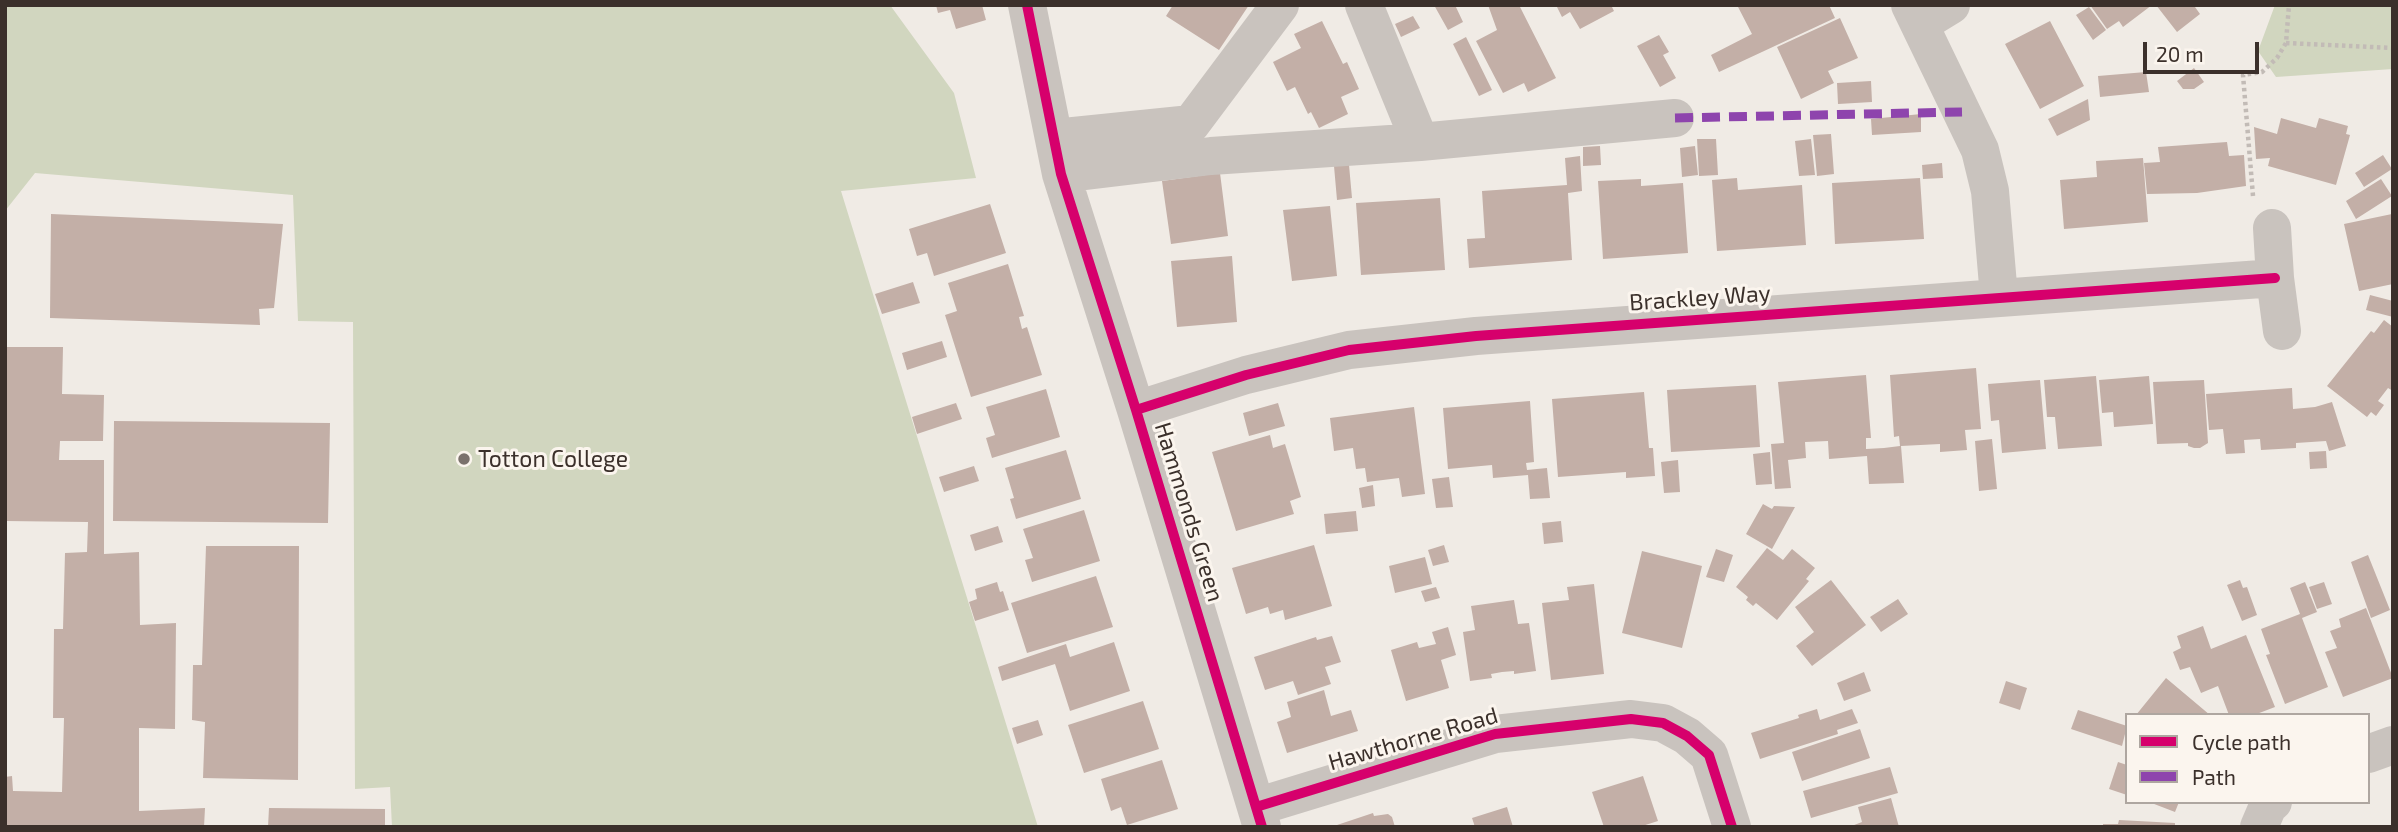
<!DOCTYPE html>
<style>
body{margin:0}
#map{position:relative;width:2398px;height:832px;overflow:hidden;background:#f0ebe5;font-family:"Exo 2",sans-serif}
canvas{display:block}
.frame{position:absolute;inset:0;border:7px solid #3b302b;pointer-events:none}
.legend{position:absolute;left:2125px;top:713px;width:245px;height:91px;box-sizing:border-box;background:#fbf5ee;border:2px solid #aea6a0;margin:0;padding:9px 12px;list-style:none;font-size:21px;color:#3b302b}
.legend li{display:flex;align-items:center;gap:14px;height:35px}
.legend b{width:35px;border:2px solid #aea6a0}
.scale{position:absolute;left:2143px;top:42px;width:116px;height:32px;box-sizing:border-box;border:4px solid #3b302b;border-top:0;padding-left:9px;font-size:21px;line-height:24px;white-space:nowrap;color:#3b302b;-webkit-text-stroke:5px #fbf5ee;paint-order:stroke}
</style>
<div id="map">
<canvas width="2398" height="832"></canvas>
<div class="frame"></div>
<ul class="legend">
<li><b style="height:9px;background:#d6006c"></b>Cycle path</li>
<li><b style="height:9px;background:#8e44ad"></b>Path</li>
</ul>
<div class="scale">20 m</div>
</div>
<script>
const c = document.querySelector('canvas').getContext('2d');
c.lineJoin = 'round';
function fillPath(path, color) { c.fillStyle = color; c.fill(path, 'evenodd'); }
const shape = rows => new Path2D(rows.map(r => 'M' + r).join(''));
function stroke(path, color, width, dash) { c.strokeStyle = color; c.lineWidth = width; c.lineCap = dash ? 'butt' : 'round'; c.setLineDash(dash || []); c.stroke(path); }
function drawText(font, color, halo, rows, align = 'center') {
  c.font = font + ' "Exo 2",sans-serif'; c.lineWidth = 6; c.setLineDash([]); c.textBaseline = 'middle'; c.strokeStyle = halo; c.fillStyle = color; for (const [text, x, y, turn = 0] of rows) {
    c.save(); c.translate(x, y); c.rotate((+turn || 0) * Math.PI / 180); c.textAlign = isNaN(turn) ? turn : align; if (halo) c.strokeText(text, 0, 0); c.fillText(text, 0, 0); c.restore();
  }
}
const green = shape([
 [5,5,890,5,954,93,976,178,841,191,1038,827,392,827,390,787,355,789,353,322,298,321,293,195,35,173,5,211],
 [2275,5,2393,5,2393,69,2276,77,2258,51]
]);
const building = shape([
 [936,5,982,5,986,20,956,29,950,10,938,13],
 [1173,5,1249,5,1219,50,1166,16],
 [1434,5,1455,5,1463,22,1448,30],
 [1488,5,1519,5,1556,78,1528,92,1524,83,1503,93,1476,41,1497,30],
 [1556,5,1611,5,1614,11,1580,29,1570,12,1562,17],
 [1737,5,1829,5,1835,18,1719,72,1711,55,1752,34],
 [2090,5,2152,5,2123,27,2119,21,2107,29],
 [2156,5,2198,5,2195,7,2200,14,2177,32],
 [2089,7,2106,30,2093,40,2076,15],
 [1413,16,1420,28,1401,37,1395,24],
 [1840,18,1858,58,1828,71,1834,83,1801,99,1777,47],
 [1322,21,1343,64,1347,62,1359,89,1341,97,1348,114,1319,128,1311,112,1308,114,1295,87,1287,91,1273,62,1301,48,1294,34],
 [2050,21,2084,86,2040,109,2005,44],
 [1659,35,1669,52,1663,55,1676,78,1660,87,1637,46],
 [1466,37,1492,90,1479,96,1453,44],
 [2194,68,2204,82,2194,89,2183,89,2177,81],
 [2146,72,2149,92,2100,97,2098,76],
 [1871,81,1872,102,1838,104,1837,83],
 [2088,99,2090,120,2057,136,2048,119],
 [1921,114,1921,132,1872,135,1871,119],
 [2281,118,2316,128,2319,118,2348,126,2346,134,2350,135,2336,185,2268,166,2270,158,2256,159,2254,127,2277,134],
 [1831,134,1834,174,1817,176,1813,135],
 [1697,139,1716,139,1718,175,1699,176],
 [1811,139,1815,175,1799,176,1795,141],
 [2227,142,2229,156,2244,155,2246,186,2197,193,2147,194,2144,163,2160,162,2158,147],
 [1600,146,1601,165,1583,166,1583,147],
 [1695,146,1698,175,1682,177,1680,148],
 [2383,155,2392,169,2364,187,2355,173],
 [1580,156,1582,191,1568,193,1572,260,1469,268,1467,239,1485,238,1482,191,1567,185,1565,158],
 [2143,158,2148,222,2064,229,2060,180,2097,177,2096,161],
 [1942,163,1943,178,1923,179,1922,165],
 [1349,165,1352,198,1337,200,1334,166],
 [1220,173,1228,236,1171,244,1162,181],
 [1737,178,1738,190,1802,185,1806,245,1717,251,1712,180],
 [1920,178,1924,239,1835,244,1832,183],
 [1641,179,1641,186,1683,183,1688,253,1603,259,1598,181],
 [2381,179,2392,196,2356,219,2346,201],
 [1440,198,1445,270,1361,275,1356,203],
 [990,204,1006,253,934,276,927,253,917,256,909,229],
 [1330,206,1337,276,1292,281,1283,210],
 [51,214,283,224,274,308,259,309,260,325,50,318],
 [2392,214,2393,284,2359,291,2344,224],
 [1232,256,1237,322,1177,327,1171,261],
 [1008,264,1024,316,1019,317,1022,329,1027,327,1042,375,971,397,945,315,957,311,948,283],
 [913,282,920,303,882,314,875,294],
 [2370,295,2393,301,2393,317,2366,310],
 [2384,320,2393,327,2393,391,2388,388,2378,401,2384,405,2376,416,2371,412,2367,417,2327,386,2371,331,2374,333],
 [942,341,947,357,907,370,902,353],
 [5,347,63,347,62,394,104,395,103,441,60,441,59,460,104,460,104,554,139,552,140,625,176,623,175,729,139,728,139,811,205,808,204,827,5,827,5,777,12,776,13,791,62,792,64,718,53,718,54,629,63,629,65,553,87,552,88,522,5,521],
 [1976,368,1981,429,1965,430,1967,450,1940,452,1940,444,1901,446,1904,483,1869,484,1867,456,1829,459,1828,441,1805,442,1806,458,1788,460,1791,488,1775,489,1771,444,1784,443,1778,382,1866,375,1871,438,1866,438,1866,449,1884,448,1900,446,1899,436,1894,437,1890,375],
 [2096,376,2102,446,2058,449,2055,417,2047,417,2044,380],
 [2149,376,2153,424,2114,427,2113,412,2102,413,2099,380],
 [2040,380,2046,449,2002,453,1999,420,1991,421,1988,384],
 [2204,380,2208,443,2200,448,2194,448,2188,446,2188,443,2157,444,2153,382],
 [1756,385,1760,447,1671,452,1667,390],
 [2292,388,2293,409,2315,407,2332,402,2346,446,2329,451,2326,441,2296,443,2296,448,2261,450,2260,439,2244,440,2245,453,2226,454,2223,429,2209,430,2206,394],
 [1046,389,1060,437,992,458,986,438,995,435,986,407],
 [1644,392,1649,448,1653,448,1655,476,1626,478,1626,472,1558,477,1552,399],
 [1530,401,1534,462,1526,463,1527,470,1547,468,1550,498,1530,499,1528,475,1493,478,1492,465,1448,469,1443,408],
 [956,403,962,419,917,434,912,417],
 [1278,403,1285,426,1249,436,1243,413],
 [1414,407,1425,494,1402,497,1399,478,1367,482,1365,468,1356,469,1353,448,1334,451,1330,418],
 [114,421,330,423,328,523,113,521],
 [1270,435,1273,448,1285,444,1301,497,1290,501,1294,514,1236,531,1212,452],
 [1992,439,1997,489,1979,491,1975,441],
 [1066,450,1081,499,1016,519,1010,499,1014,498,1005,468],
 [2326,451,2327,468,2310,469,2309,452],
 [1770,452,1772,484,1756,485,1753,454],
 [1678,460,1680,492,1664,493,1661,462],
 [974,466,979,481,944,492,939,477],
 [1449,477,1453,507,1436,508,1432,479],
 [1373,485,1375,506,1362,508,1359,488],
 [1763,504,1772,509,1774,506,1795,507,1772,549,1746,534],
 [1084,510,1100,561,1032,582,1025,560,1033,558,1023,529],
 [1356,511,1358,531,1326,534,1324,514],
 [1561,521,1563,542,1544,544,1542,523],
 [998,526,1003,542,975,551,970,535],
 [1314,545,1332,606,1285,620,1283,610,1270,614,1268,607,1246,614,1232,568],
 [1444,545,1449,562,1433,566,1428,550],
 [206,546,299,546,298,780,203,778,205,722,192,720,193,665,202,665],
 [1767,548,1783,560,1792,549,1815,568,1806,579,1809,581,1777,620,1756,603,1753,606,1746,600,1748,597,1736,587],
 [1716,549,1733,555,1724,582,1706,577],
 [1642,551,1702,566,1682,648,1622,633],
 [2368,555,2390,610,2371,618,2351,562],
 [1425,557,1432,584,1395,593,1389,566],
 [1096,576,1113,627,1027,653,1011,603],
 [1831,580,1866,625,1812,666,1796,646,1814,632,1795,607],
 [2240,580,2243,588,2247,587,2257,615,2242,621,2227,585],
 [997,582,1000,592,1003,591,1009,610,975,621,969,602,977,599,975,589],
 [2305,582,2317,612,2302,618,2328,687,2285,704,2266,655,2270,654,2261,629,2300,614,2290,588],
 [2324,582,2332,604,2317,609,2309,587],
 [1594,584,1604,674,1551,680,1542,603,1569,600,1567,587],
 [1436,587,1440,598,1425,602,1421,591],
 [1898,599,1908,614,1881,632,1870,617],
 [1514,600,1518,624,1529,623,1536,671,1514,674,1514,671,1502,672,1491,674,1492,678,1470,681,1463,632,1475,630,1471,606],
 [2366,608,2393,678,2343,697,2325,652,2337,648,2330,631,2341,627,2339,619],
 [2203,626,2211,649,2246,635,2275,707,2254,715,2229,715,2218,686,2201,693,2190,667,2180,670,2173,652,2181,648,2177,636],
 [1448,627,1456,655,1441,660,1449,688,1406,701,1391,650,1417,642,1419,648,1436,644,1432,632],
 [1332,636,1341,662,1325,667,1331,684,1298,695,1293,681,1265,690,1254,657,1316,637,1317,640],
 [1114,642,1130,691,1070,711,1055,664,1002,681,998,667,1066,644,1070,657],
 [1864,672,1871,691,1844,701,1837,683],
 [2166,678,2210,715,2136,715],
 [2006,681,2027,688,2020,710,1999,703],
 [1324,690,1331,716,1351,710,1358,731,1287,753,1277,722,1291,717,1287,702],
 [1143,701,1159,749,1084,773,1068,725],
 [1817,709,1820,720,1852,709,1858,723,1837,730,1838,734,1760,759,1751,733,1799,718,1798,715],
 [2078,710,2127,726,2122,746,2071,729],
 [1038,720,1043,735,1017,744,1012,728],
 [1860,729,1870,758,1802,781,1792,752],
 [1162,760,1178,809,1127,825,1121,807,1111,811,1101,779],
 [2118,762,2127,765,2127,795,2109,789],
 [1890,767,1898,793,1811,818,1803,791],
 [1643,776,1658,821,1639,827,1604,827,1592,792],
 [1891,798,1899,827,1849,827,1862,822,1858,807],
 [2149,802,2179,802,2175,812],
 [1507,807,1513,827,1475,827,1472,818],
 [269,808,385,809,385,827,268,827],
 [1373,813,1374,816,1388,814,1392,817,1395,827,1331,827],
 [2119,820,2175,823,2175,827,2103,827,2103,824,2118,824]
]);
const path = shape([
 [2286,43,2393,48],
 [2253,196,2243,75,2262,72,2277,58,2286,43,2289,5]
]);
const minor = shape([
 [1027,5,1061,174,1136,410,1262,827],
 [1364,5,1420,142],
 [1910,5,1980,150,1990,191,1999,297],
 [1920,24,1951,5],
 [1054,138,1191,124,1280,5],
 [1061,174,1211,156,1420,142,1675,118],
 [2272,228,2275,278,2282,331],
 [1136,410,1246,375,1349,350,1476,336,2275,278],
 [2368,754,2393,745],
 [1256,807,1495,734,1631,719,1663,723,1687,736,1709,755,1732,827],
 [2259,827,2268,806,2273,802]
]);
const quiet = shape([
 [1675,118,1962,112]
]);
const cycleway = shape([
 [1027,5,1061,174,1136,410,1262,827],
 [1136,410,1246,375,1349,350,1476,336,2275,278],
 [1256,807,1495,734,1631,719,1663,723,1687,736,1709,755,1732,827]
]);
const markers = [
 [464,459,7,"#7a716c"]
];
const streetNames = [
 ["Brackley Way",1700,298,-4],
 ["Hammonds Green",1189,512,73],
 ["Hawthorne Road",1413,739,-16]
];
const poiNames = [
 ["Totton College",478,459]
];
fillPath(green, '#d1d6bf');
fillPath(building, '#c3afa7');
stroke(path, '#c2bbb6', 4.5, [3.5, 3.5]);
stroke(minor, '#c9c3be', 38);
stroke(quiet, '#8e44ad', 9, [18, 9]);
stroke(cycleway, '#d6006c', 10);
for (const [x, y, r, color] of markers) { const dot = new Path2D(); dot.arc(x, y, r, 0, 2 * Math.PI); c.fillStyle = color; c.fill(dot); stroke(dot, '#fbf5ee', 2.5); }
drawText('23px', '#3b302b', '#fbf5ee', streetNames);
drawText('23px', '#3b302b', '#fbf5ee', poiNames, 'left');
</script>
